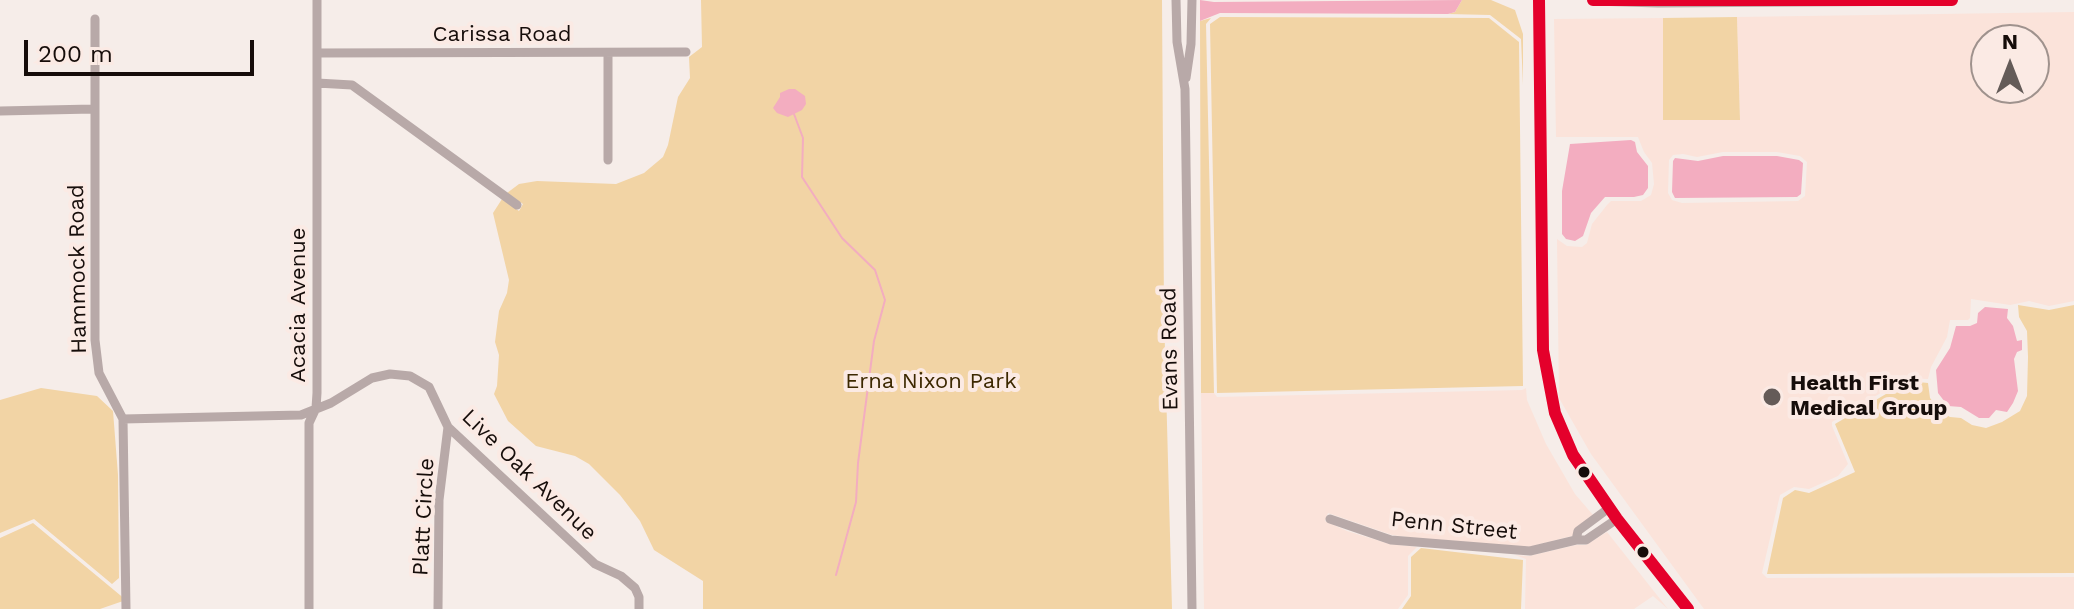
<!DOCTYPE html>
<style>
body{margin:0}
#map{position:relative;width:2074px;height:609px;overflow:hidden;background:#f6ede9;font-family:"Work Sans",sans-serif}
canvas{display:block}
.north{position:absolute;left:1970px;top:24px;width:80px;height:80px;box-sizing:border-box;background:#fbeae4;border:2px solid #9f928d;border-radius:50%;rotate:0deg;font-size:22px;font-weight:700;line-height:32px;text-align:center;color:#160d0a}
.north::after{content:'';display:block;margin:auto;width:28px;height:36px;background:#645b58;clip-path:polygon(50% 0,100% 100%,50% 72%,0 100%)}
.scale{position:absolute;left:24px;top:40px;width:230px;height:36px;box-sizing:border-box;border:4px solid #160d0a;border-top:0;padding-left:10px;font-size:24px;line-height:28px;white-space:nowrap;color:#160d0a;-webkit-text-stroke:6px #fbeae4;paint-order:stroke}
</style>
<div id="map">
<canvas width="2074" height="609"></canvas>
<div class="north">N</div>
<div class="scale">200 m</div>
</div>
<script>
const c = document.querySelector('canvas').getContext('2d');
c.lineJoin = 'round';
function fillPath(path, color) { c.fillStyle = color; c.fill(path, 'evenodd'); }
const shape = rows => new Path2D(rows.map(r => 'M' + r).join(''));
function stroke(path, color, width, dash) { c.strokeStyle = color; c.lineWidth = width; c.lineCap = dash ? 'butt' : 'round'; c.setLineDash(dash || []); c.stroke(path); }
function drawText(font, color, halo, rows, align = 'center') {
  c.font = font + ' "Work Sans",sans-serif'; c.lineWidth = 8; c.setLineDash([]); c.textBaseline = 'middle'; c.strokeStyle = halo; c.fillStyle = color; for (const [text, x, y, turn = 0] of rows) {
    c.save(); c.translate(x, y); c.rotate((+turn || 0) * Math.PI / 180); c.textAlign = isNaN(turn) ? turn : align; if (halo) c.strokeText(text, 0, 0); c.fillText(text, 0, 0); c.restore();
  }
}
const built = shape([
 [2074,12,2074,301,2049,306,2029,301,2010,305,1971,299,1970,318,1968,320,1950,320,1947,337,1931,367,1928,379,1906,378,1832,422,1832,426,1848,464,1838,476,1809,489,1794,487,1780,495,1762,573,1767,578,2074,577,2074,609,1704,609,1591,454,1559,398,1557,239,1567,246,1582,247,1587,243,1592,224,1607,205,1611,201,1641,201,1651,195,1654,184,1652,163,1644,152,1638,137,1556,137,1554,19,1663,18,1663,120,1740,119,1737,17],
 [1986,40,2034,40,2034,88,1986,88],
 [1723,152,1777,152,1800,156,1807,162,1805,196,1798,201,1682,203,1672,200,1668,193,1669,160,1673,155,1683,154,1697,157],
 [1526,388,1527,400,1546,444,1575,494,1593,515,1572,536,1529,547,1438,541,1392,535,1328,513,1325,521,1347,531,1390,544,1417,547,1408,556,1408,595,1398,609,1204,609,1201,393,1214,393,1217,397,1522,390],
 [1607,532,1668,609,1653,596,1634,609,1525,609,1526,559,1515,555,1529,556,1576,545,1586,545]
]);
const green = shape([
 [701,0,1162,0,1164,313,1172,609,703,609,703,581,654,550,640,521,620,495,589,464,575,456,536,446,508,421,494,394,497,386,499,355,495,342,499,311,507,293,509,280,493,213,502,199,519,211,523,204,507,193,519,184,537,181,616,184,644,173,663,157,668,145,678,97,690,78,689,57,702,47],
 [1462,0,1491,0,1515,10,1523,34,1523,85,1521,39,1490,15,1448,14,1455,12],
 [1220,17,1489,18,1519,42,1523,386,1217,393,1210,24],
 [1737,17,1740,120,1663,120,1663,18],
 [1211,18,1206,24,1214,393,1201,393,1200,21],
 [2018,305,2049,310,2074,305,2074,573,1767,574,1783,498,1795,490,1809,493,1855,472,1835,424,1908,381,1928,383,1930,398,1939,410,1950,417,1961,418,1972,425,1986,428,2002,422,2020,411,2027,396,2028,357,2027,331,2019,317],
 [41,388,97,396,113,411,118,475,119,578,112,584,34,519,0,533,0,400],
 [33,523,126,600,100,609,0,609,0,538],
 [1421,548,1523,560,1521,609,1402,609,1411,596,1411,557]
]);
const water = shape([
 [1200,0,1214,2,1462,0,1455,12,1448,14,1220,13,1200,21],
 [789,89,795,89,805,96,806,104,802,110,788,117,777,113,773,108,780,97,780,93],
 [1631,140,1635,142,1637,152,1648,166,1648,188,1643,195,1634,197,1605,197,1591,213,1583,236,1575,241,1566,239,1562,234,1562,191,1570,144],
 [1723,156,1777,156,1799,160,1803,163,1801,194,1797,197,1675,198,1672,192,1673,161,1675,158,1698,161],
 [1985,307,2008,309,2007,318,2013,326,2017,341,2022,340,2022,350,2017,352,2014,359,2018,391,2013,403,2007,412,1996,410,1989,418,1979,418,1961,407,1948,406,1938,393,1936,370,1950,348,1956,326,1970,326,1977,323,1978,313]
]);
const stream = shape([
 [794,114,803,138,802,177,842,238,875,270,885,300,874,341,858,463,856,502,836,575]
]);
const minor = shape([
 [1176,0,1177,42,1185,89,1192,609],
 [1539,0,1543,350,1555,413,1573,455,1617,519,1688,609],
 [95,19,95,340,99,373,123,419,126,609],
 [317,53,686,52],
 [608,53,608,160],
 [1186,78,1191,44,1192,0],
 [317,83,352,85,517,205],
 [0,111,93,109],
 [123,419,301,415,331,403,372,378,390,374,410,376,429,387,448,427,595,564,621,576,635,588,639,597,639,609],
 [1330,519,1391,540,1530,551,1576,540,1586,540,1617,519],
 [1576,540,1578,531,1609,508],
 [309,609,309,423,316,408,317,393,317,0],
 [438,609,439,500,448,427]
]);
const major = shape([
 [1593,0,1658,2,1952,0]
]);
const bus1 = shape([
 [1539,0,1543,350,1555,413,1573,455,1617,519,1688,609],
 [1593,0,1952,0]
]);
const markers = [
 [1772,397,10,"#645b58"],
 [1584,472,7,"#160d0a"],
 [1643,552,7,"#160d0a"]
];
const streetNames = [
 ["Carissa Road",502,35],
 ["Hammock Road",78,269,-91],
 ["Acacia Avenue",299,305,-90],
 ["Evans Road",1170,349,-91],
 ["Live Oak Avenue",529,475,44],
 ["Platt Circle",424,517,-87],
 ["Penn Street",1454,526,6]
];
const parkNames = [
 ["Erna Nixon Park",931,382]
];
const poiNames = [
 ["Health First",1790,384],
 ["Medical Group",1790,409]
];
fillPath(built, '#fbe3da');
fillPath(green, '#f2d4a5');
fillPath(water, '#f3adc0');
stroke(stream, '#f3adc0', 2);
stroke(minor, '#b8a9a8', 9);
stroke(major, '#baaca9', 11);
stroke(bus1, '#e4002b', 12);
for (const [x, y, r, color] of markers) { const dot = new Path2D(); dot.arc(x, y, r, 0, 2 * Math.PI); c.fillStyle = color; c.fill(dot); stroke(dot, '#fbeae4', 3); }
drawText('22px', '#160d0a', '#fbeae4', streetNames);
drawText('22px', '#3c2800', '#fbeae4', parkNames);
drawText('bold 22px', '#160d0a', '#fbeae4', poiNames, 'left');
</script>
